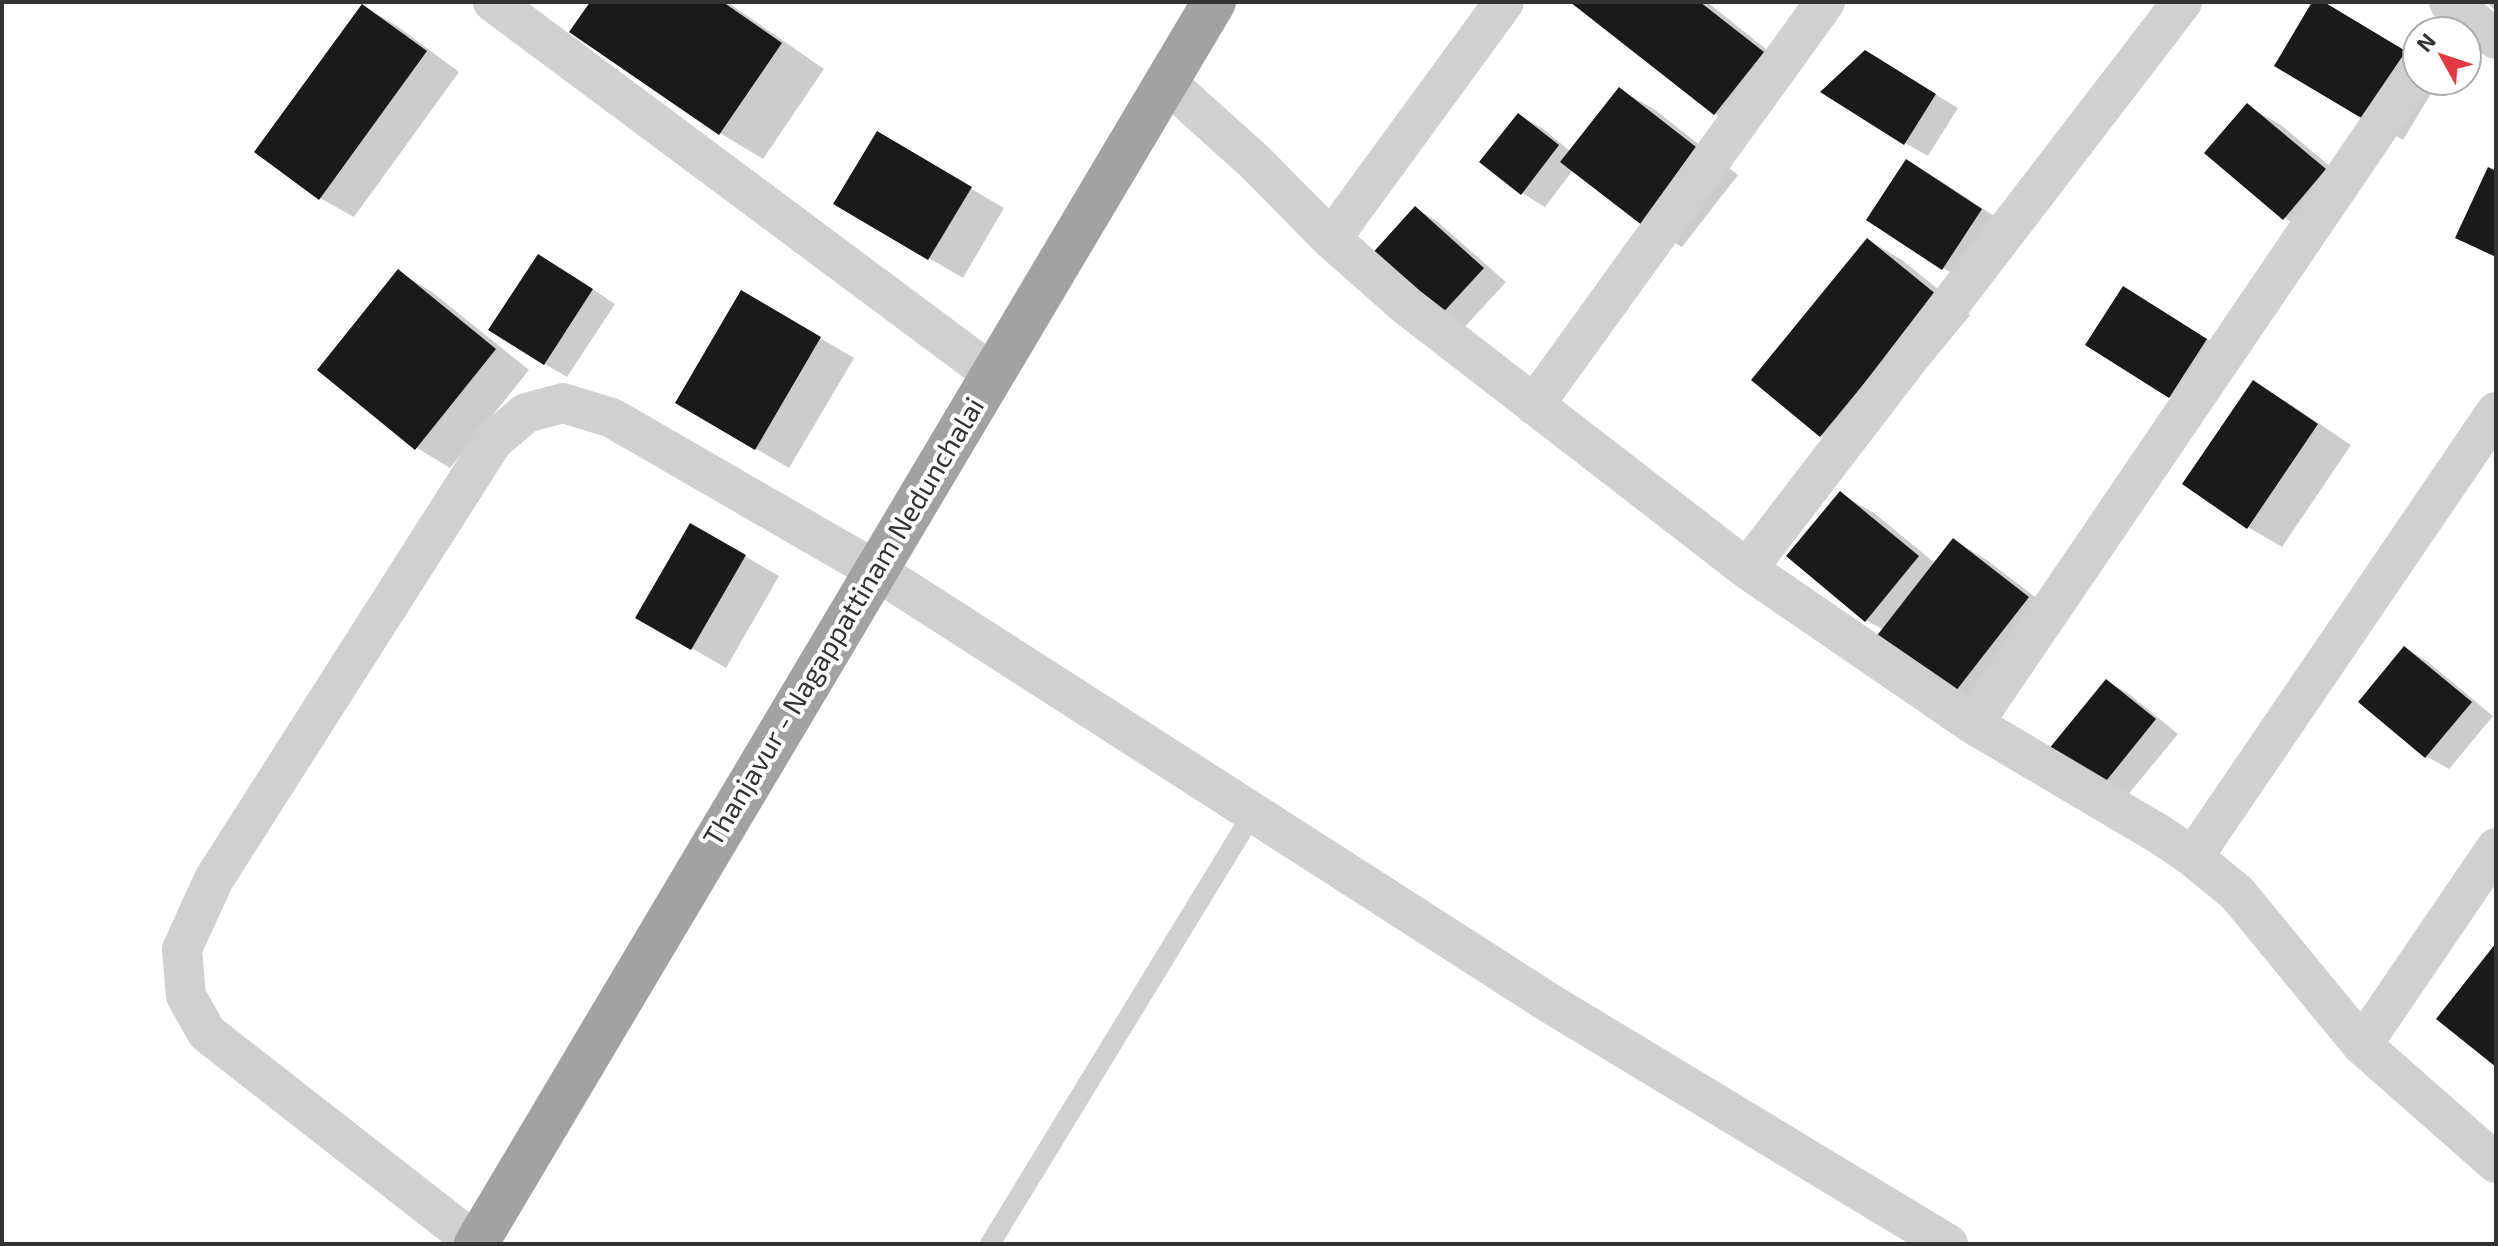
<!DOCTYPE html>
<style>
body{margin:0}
#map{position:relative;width:2498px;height:1246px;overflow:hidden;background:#fff;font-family:"Exo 2",sans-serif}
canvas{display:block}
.frame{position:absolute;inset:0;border:4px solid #333;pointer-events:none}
.north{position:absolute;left:2402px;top:16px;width:80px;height:80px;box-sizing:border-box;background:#fff;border:2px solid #adadad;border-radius:50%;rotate:310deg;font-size:22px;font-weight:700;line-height:32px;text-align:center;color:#333}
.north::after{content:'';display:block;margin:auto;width:28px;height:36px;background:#e63946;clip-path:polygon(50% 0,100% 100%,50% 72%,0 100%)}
</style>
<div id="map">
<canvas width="2498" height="1246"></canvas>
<div class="frame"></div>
<div class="north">N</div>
</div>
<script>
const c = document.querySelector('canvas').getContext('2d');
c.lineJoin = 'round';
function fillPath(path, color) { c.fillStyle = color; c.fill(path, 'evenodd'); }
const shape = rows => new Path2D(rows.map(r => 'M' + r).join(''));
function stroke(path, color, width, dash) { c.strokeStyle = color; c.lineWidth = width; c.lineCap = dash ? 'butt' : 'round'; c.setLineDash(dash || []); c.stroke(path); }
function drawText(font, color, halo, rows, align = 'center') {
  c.font = font + ' "Exo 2",sans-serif'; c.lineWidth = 8; c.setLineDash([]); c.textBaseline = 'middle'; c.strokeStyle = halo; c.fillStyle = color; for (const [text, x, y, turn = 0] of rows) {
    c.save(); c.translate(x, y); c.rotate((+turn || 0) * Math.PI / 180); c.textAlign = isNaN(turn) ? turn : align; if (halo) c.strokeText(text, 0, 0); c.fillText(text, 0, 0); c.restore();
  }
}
const shadow = shape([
 [592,2,727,2,824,69,763,159,720,133],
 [1573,2,1707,2,1796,73,1749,133,1715,114],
 [2314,2,2320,2,2418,80,2439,80,2403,140,2369,120],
 [2486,2,2496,2,2496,11],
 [363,6,397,26,459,72,354,217,320,198],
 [1889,66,1958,108,1928,156,1905,143],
 [1620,90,1654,109,1738,175,1682,247,1648,228,1573,170,1545,207,1522,193,1519,115,1542,128,1571,152],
 [2247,106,2281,125,2358,190,2318,238,2285,218,2207,153],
 [877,134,1004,208,963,278,836,204],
 [1907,161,1941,181,2015,230,1977,287,1943,268],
 [1415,208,1438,222,1506,282,1462,330,1439,317],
 [1868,240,1902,260,1970,315,1855,455,1821,435],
 [562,269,615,304,567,377,545,364],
 [399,272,432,292,529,370,450,468,417,448,320,370],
 [742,292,854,358,789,468,677,403],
 [2158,308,2240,360,2203,416,2170,397],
 [2253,382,2287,402,2351,445,2282,547,2248,527,2184,484],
 [1840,494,1874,513,1936,564,1953,540,1987,560,2061,617,1983,718,1884,630,1866,620],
 [691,525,779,576,726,668,638,617],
 [2405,648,2428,662,2493,716,2449,769,2426,756],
 [2107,681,2129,694,2178,734,2122,802,2099,789]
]);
const building = shape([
 [590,2,723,2,782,43,719,135,569,32],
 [1570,2,1700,2,1764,52,1714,115],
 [2312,2,2324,2,2409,53,2368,122,2274,66],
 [362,4,427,51,319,200,254,152],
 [1865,50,1936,94,1904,145,1820,92],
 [1619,87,1705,154,1647,229,1560,162],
 [2247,103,2326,169,2283,220,2204,153],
 [1518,113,1559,145,1521,195,1479,162],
 [877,131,972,187,928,260,833,204],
 [1906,159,1982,209,1942,270,1866,220],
 [2488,167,2496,171,2496,257,2455,238],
 [1415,206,1484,268,1438,318,1369,257],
 [1867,238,1937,295,1820,437,1751,380],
 [538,254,593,289,544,365,488,330],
 [398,269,496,349,415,450,317,370],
 [2123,286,2207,339,2169,398,2085,345],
 [741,290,821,337,755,450,675,403],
 [2253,380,2318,424,2247,529,2182,484],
 [1840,491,1919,556,1865,622,1786,556],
 [690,523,746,555,691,650,635,618],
 [1953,538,2029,597,1948,701,1872,642],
 [2404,646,2472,702,2425,758,2358,702],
 [2106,679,2156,719,2098,791,2048,750],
 [2496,943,2496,1067,2436,1019]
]);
const service = shape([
 [990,1244,1253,813]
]);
const minor = shape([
 [493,2,991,373],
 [2449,2,2496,39],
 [1166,82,1255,162,1331,239,1407,306,1747,569,1973,724,2159,834,2193,857,2237,893,2362,1045,2496,1163],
 [1331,239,1504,2],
 [1534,405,1825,2],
 [1747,569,2182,2],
 [1973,724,2418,69],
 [2193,857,2496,412],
 [2362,1045,2496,848],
 [476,1243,207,1033,186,996,182,949,214,879,493,441,526,413,563,403,612,418,875,570,1551,1004,1948,1244]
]);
const trunk = shape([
 [476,1244,1214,2]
]);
const streetNames = [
 ["Thanjavur - Nagappattinam Nedunchalai",844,622,-59]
];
fillPath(shadow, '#0003');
fillPath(building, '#1a1a1a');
stroke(service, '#d0d0d0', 20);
stroke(minor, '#d0d0d0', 40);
stroke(trunk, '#a2a2a2', 44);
drawText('28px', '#333', '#fff', streetNames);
</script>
